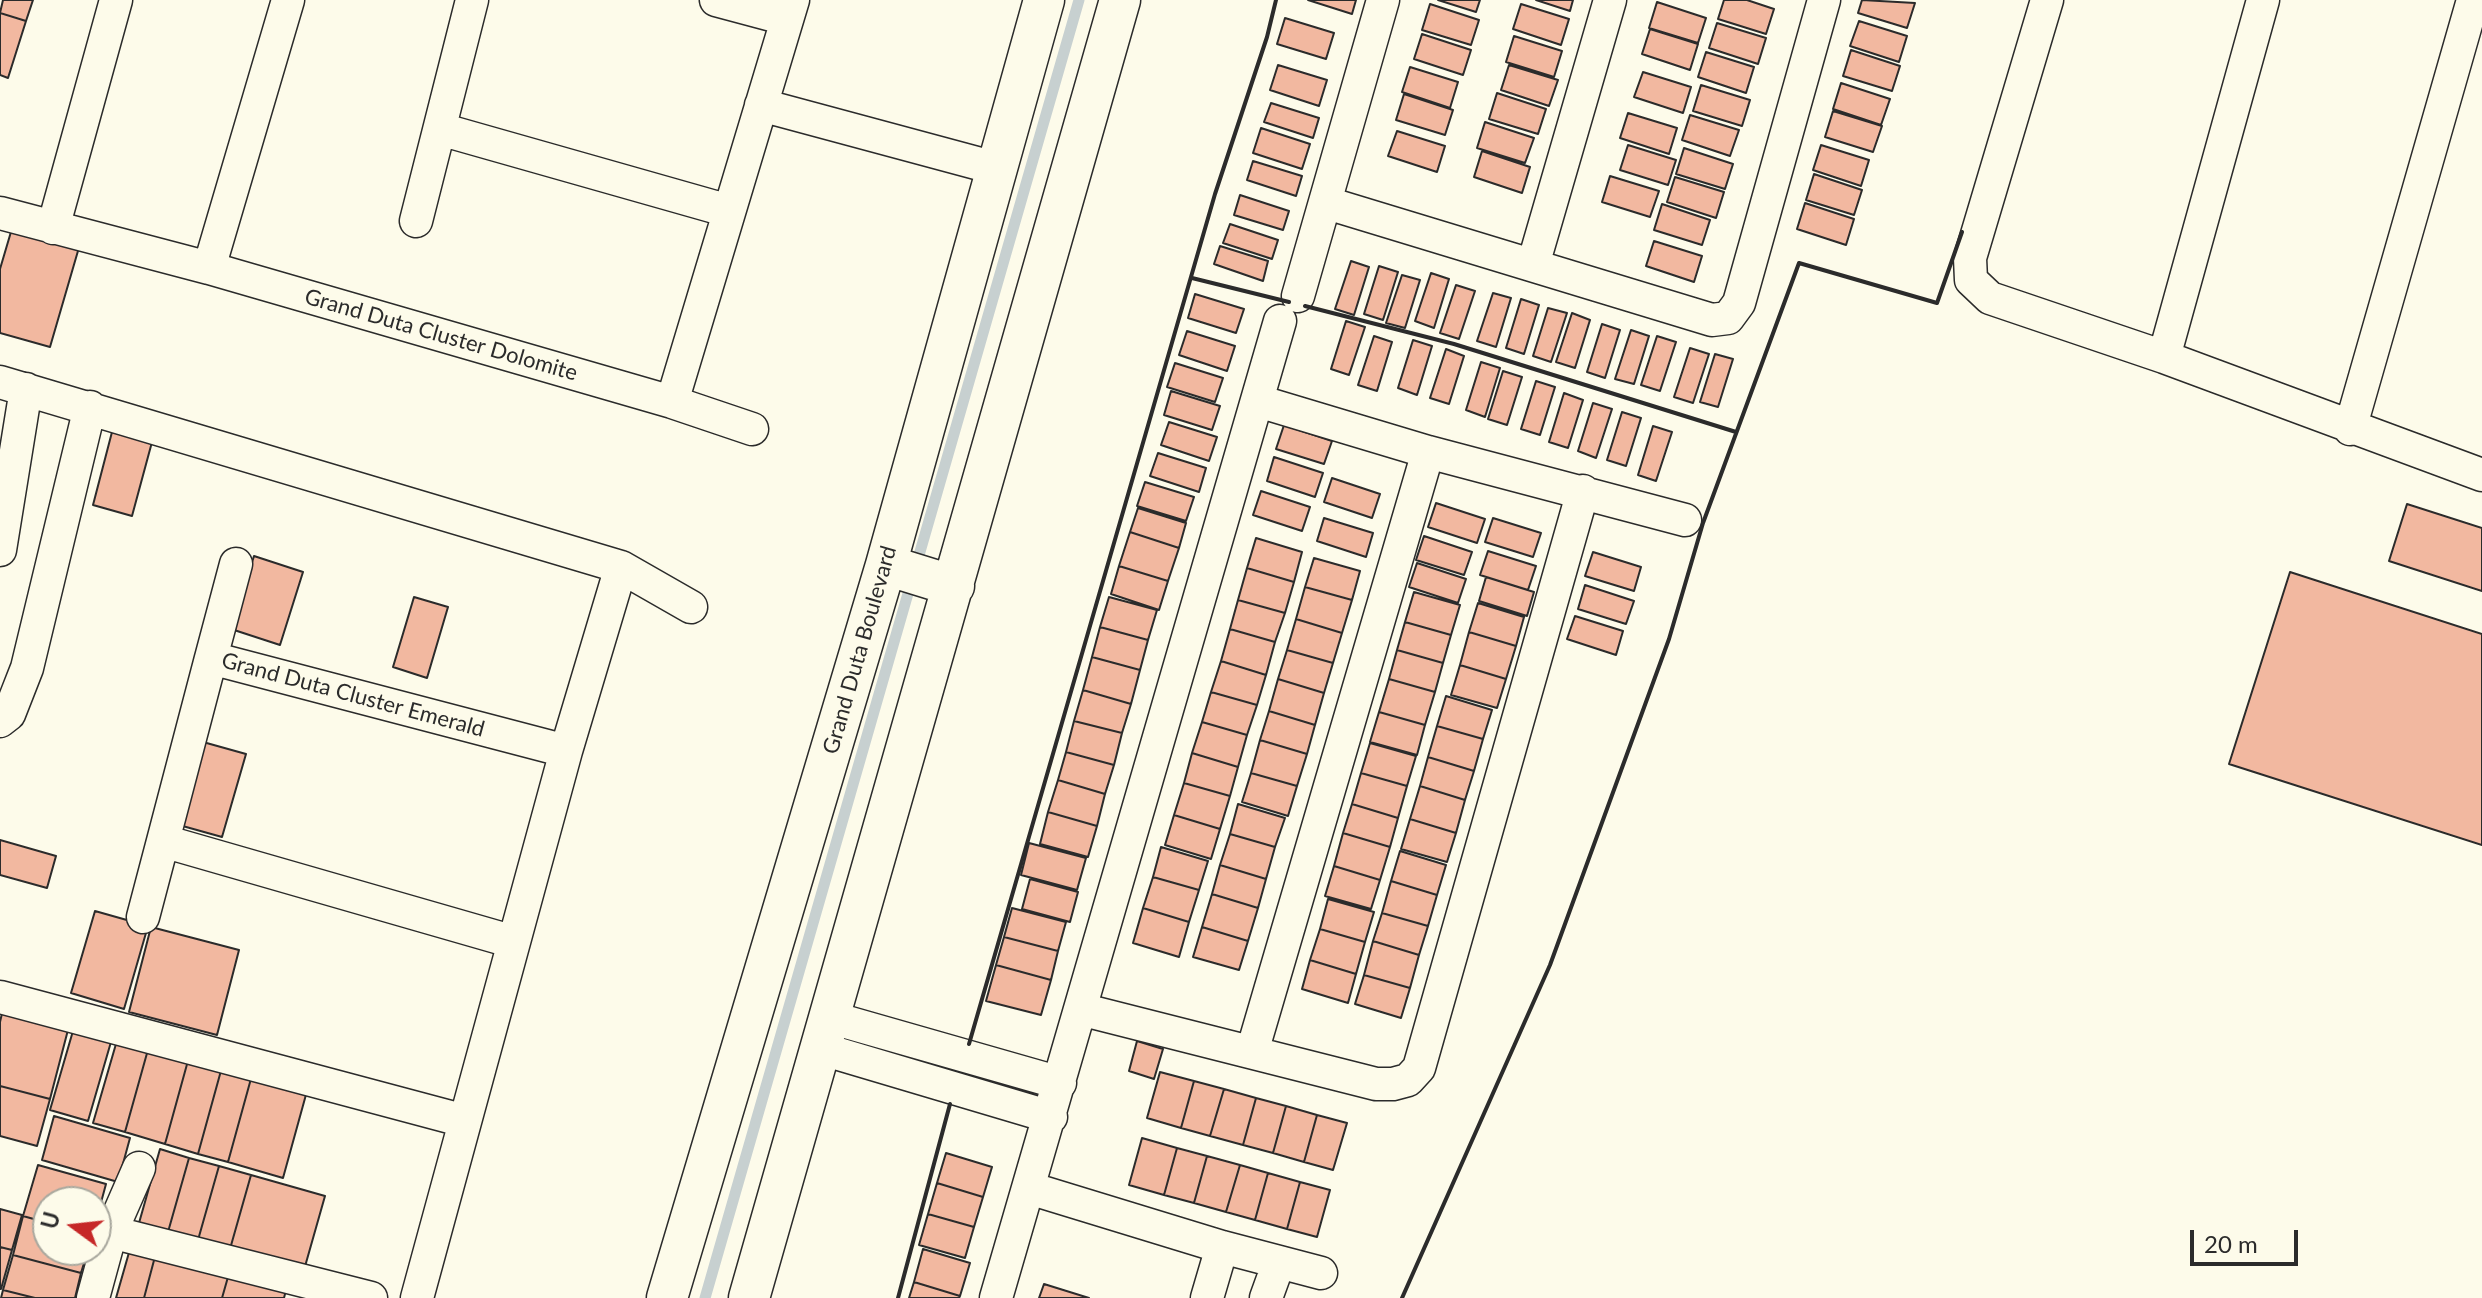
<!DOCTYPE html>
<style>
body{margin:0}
#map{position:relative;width:2482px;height:1298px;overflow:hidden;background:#fdfbea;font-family:Lato,sans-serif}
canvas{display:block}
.north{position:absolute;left:32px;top:1186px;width:80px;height:80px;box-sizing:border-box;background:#fdfbea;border:2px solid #a9a89e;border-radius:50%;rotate:285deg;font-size:22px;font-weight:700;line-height:32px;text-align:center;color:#2b2b2b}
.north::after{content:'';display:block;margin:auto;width:28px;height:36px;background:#c62828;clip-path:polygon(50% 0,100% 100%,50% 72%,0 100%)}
.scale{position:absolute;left:2190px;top:1230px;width:108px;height:36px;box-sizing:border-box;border:4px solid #2b2b2b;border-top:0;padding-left:10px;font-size:24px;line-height:28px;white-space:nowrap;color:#2b2b2b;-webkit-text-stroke:6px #fdfbea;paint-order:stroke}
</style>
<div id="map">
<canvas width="2482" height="1298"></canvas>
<div class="north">U</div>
<div class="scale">20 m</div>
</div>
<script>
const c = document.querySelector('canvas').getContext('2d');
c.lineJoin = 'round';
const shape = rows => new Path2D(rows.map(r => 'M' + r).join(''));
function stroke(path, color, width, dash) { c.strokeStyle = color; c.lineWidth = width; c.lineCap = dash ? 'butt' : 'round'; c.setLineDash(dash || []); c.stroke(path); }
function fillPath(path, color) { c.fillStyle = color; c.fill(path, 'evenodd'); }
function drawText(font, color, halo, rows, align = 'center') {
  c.font = font + ' Lato,sans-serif'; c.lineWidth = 6; c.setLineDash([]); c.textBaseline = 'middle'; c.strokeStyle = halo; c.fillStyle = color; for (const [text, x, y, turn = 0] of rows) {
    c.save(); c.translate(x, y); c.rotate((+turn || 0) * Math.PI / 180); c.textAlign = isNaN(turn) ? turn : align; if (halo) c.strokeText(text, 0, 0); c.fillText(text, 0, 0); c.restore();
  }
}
const stream = shape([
 [705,1298,1079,0]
]);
const building = shape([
 [3,0,33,0,26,21,0,13,3,0],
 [1308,0,1356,0,1352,14,1308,0],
 [1438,0,1480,0,1476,12,1438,0],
 [1536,0,1573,0,1570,11,1536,0],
 [1724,0,1747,0,1774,9,1766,34,1718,19,1724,0],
 [1862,0,1915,3,1907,28,1858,13,1862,0],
 [1657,2,1706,18,1698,43,1649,28,1657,2],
 [1430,4,1479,20,1471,45,1422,30,1430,4],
 [1521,4,1569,19,1561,45,1513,29,1521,4],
 [0,13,26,21,8,78,0,75,0,13],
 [1285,18,1334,33,1326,59,1277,44,1285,18],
 [1859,21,1907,36,1899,62,1850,46,1859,21],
 [1717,23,1766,38,1758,64,1709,48,1717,23],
 [1650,29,1698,44,1690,70,1642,54,1650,29],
 [1422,34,1471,50,1463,75,1414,59,1422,34],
 [1514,36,1562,51,1554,77,1506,62,1514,36],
 [1851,50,1900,66,1892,91,1843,76,1851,50],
 [1706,52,1754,67,1746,93,1698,77,1706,52],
 [1278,65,1327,80,1319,106,1270,90,1278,65],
 [1509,65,1558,80,1549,106,1501,90,1509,65],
 [1410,67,1458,82,1450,108,1402,92,1410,67],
 [1643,72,1691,87,1683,113,1634,97,1643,72],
 [1841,83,1890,99,1881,125,1833,109,1841,83],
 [1701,85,1750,100,1742,126,1693,111,1701,85],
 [1497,93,1546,109,1538,134,1489,119,1497,93],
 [1404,94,1453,110,1445,135,1396,120,1404,94],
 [1271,103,1319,118,1313,138,1264,122,1271,103],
 [1833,111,1882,126,1873,152,1825,137,1833,111],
 [1628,113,1677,128,1669,154,1620,138,1628,113],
 [1690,115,1739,130,1730,156,1682,140,1690,115],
 [1485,122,1534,138,1525,163,1477,148,1485,122],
 [1261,128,1310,144,1302,169,1253,153,1261,128],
 [1397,131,1445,146,1437,172,1388,156,1397,131],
 [1628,145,1676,160,1668,185,1620,170,1628,145],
 [1821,145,1869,160,1861,186,1813,170,1821,145],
 [1684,148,1733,164,1725,189,1676,174,1684,148],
 [1482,151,1530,167,1522,193,1474,177,1482,151],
 [1253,161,1302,176,1296,196,1247,180,1253,161],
 [1814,174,1862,190,1854,215,1806,200,1814,174],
 [1610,176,1659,191,1650,217,1602,202,1610,176],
 [1675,177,1724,192,1716,218,1667,202,1675,177],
 [1240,195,1289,211,1283,230,1234,215,1240,195],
 [1805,203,1854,219,1846,245,1797,229,1805,203],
 [1662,204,1710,220,1702,245,1654,230,1662,204],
 [1230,224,1278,240,1272,259,1223,243,1230,224],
 [13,225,80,244,50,347,0,333,0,269,13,225],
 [1654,241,1702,256,1694,282,1646,266,1654,241],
 [1220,246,1268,261,1263,281,1214,264,1220,246],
 [1351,261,1369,267,1354,315,1335,309,1351,261],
 [1379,266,1398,272,1383,320,1364,314,1379,266],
 [1431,273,1449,279,1434,328,1415,321,1431,273],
 [1402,275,1420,280,1405,328,1386,323,1402,275],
 [1456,285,1475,291,1459,339,1440,333,1456,285],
 [1493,293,1511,298,1496,347,1477,341,1493,293],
 [1195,294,1244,309,1236,333,1188,318,1195,294],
 [1521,299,1539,305,1524,354,1506,348,1521,299],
 [1548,308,1567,313,1551,362,1533,356,1548,308],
 [1572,313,1590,320,1575,368,1556,362,1572,313],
 [1346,321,1365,327,1349,375,1331,369,1346,321],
 [1602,324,1620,330,1605,378,1587,372,1602,324],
 [1631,330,1649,336,1634,384,1615,379,1631,330],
 [1187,331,1235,346,1227,371,1179,355,1187,331],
 [1374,336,1392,342,1377,391,1358,385,1374,336],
 [1657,336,1676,342,1660,391,1641,385,1657,336],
 [1413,340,1432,346,1417,395,1398,388,1413,340],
 [1690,348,1709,354,1693,403,1674,397,1690,348],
 [1446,349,1464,356,1449,404,1430,398,1446,349],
 [1715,354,1733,359,1718,407,1700,402,1715,354],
 [1481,362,1500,368,1485,417,1466,410,1481,362],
 [1175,363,1223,378,1215,402,1167,387,1175,363],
 [1503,371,1522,377,1507,425,1488,419,1503,371],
 [1536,381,1555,387,1540,435,1521,429,1536,381],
 [1171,391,1220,406,1212,430,1164,415,1171,391],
 [1564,393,1583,400,1568,448,1549,442,1564,393],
 [1593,403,1612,409,1596,458,1578,451,1593,403],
 [1622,412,1641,418,1626,466,1607,460,1622,412],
 [1169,422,1217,437,1209,461,1161,445,1169,422],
 [1284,425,1332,441,1324,464,1276,449,1284,425],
 [1653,426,1672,432,1656,481,1638,475,1653,426],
 [112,432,152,442,132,516,93,505,112,432],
 [1158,453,1206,468,1199,492,1150,476,1158,453],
 [1274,457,1323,473,1315,497,1267,481,1274,457],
 [1332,478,1380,494,1372,518,1324,502,1332,478],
 [1145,482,1194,497,1186,521,1137,506,1145,482],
 [1261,491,1310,507,1302,531,1253,515,1261,491],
 [1436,503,1485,519,1477,543,1428,527,1436,503],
 [2407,504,2482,528,2482,591,2389,561,2407,504],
 [1138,508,1186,523,1179,548,1130,532,1138,508],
 [1324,518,1373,533,1366,557,1317,541,1324,518],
 [1493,518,1541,533,1533,557,1485,542,1493,518],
 [1130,532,1179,548,1168,581,1119,566,1130,532],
 [1424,536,1472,552,1464,575,1416,560,1424,536],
 [1256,538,1302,552,1294,582,1247,568,1256,538],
 [1488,551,1536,566,1528,590,1480,575,1488,551],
 [1593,552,1641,567,1634,591,1585,576,1593,552],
 [254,556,303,572,280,645,231,629,254,556],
 [1314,558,1360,571,1352,600,1305,587,1314,558],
 [1417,563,1466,579,1458,603,1409,587,1417,563],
 [1119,566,1168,581,1159,610,1111,594,1119,566],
 [1247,568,1294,582,1285,613,1238,600,1247,568],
 [2290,572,2482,634,2482,845,2229,764,2290,572],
 [1486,577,1534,592,1527,616,1479,601,1486,577],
 [1585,585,1634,601,1626,624,1578,609,1585,585],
 [1305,587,1352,600,1342,633,1296,619,1305,587],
 [1414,592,1460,605,1451,635,1405,622,1414,592],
 [414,597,448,607,427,678,393,667,414,597],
 [1109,597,1157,610,1148,640,1100,627,1109,597],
 [1238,600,1285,613,1275,642,1230,629,1238,600],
 [1478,603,1524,617,1516,646,1469,632,1478,603],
 [1575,616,1623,631,1616,655,1567,639,1575,616],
 [1296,619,1342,633,1333,663,1287,650,1296,619],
 [1405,622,1451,635,1443,663,1397,650,1405,622],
 [1100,627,1148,640,1140,670,1092,657,1100,627],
 [1230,629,1275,642,1266,675,1221,661,1230,629],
 [1469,632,1516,646,1506,679,1460,665,1469,632],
 [1287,650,1333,663,1324,693,1278,679,1287,650],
 [1397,650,1443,663,1435,692,1389,679,1397,650],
 [1092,657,1140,670,1131,704,1083,690,1092,657],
 [1221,661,1266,675,1257,705,1211,692,1221,661],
 [1460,665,1506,679,1497,708,1451,695,1460,665],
 [1278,679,1324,693,1315,725,1269,711,1278,679],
 [1389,679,1435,692,1425,725,1379,712,1389,679],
 [1083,690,1131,704,1122,733,1074,721,1083,690],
 [1211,692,1257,705,1247,735,1202,722,1211,692],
 [1446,696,1492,710,1483,739,1437,726,1446,696],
 [1269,711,1315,725,1307,754,1260,740,1269,711],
 [1379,712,1425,725,1417,755,1370,742,1379,712],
 [1074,721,1122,733,1114,765,1066,752,1074,721],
 [1202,722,1247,735,1238,767,1192,753,1202,722],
 [1437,726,1483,739,1474,771,1428,757,1437,726],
 [1260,740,1307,754,1297,786,1251,773,1260,740],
 [203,742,246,754,222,837,179,825,203,742],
 [1370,743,1416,756,1407,786,1361,773,1370,743],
 [1066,752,1114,765,1105,794,1058,780,1066,752],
 [1192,753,1238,767,1230,796,1184,783,1192,753],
 [1428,757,1474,771,1465,800,1420,786,1428,757],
 [1251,773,1297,786,1288,816,1242,802,1251,773],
 [1361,773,1407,786,1398,818,1352,804,1361,773],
 [1058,780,1105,794,1097,826,1048,812,1058,780],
 [1184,783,1230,796,1220,829,1174,815,1184,783],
 [1420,786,1465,800,1456,833,1410,819,1420,786],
 [1238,804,1285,818,1275,847,1230,834,1238,804],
 [1352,804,1398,818,1390,847,1343,833,1352,804],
 [1048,812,1097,826,1088,857,1040,844,1048,812],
 [1174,815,1220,829,1211,859,1165,845,1174,815],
 [1410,819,1456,833,1447,862,1401,849,1410,819],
 [1343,833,1390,847,1380,880,1334,866,1343,833],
 [1230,834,1275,847,1266,879,1220,865,1230,834],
 [0,840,56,856,47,888,0,875,0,840],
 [1029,843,1086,858,1077,890,1021,875,1029,843],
 [1161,847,1208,861,1199,890,1153,877,1161,847],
 [1400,851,1446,865,1437,895,1391,881,1400,851],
 [1220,865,1266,879,1258,908,1212,894,1220,865],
 [1334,866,1380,880,1371,909,1325,896,1334,866],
 [1153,877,1199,890,1189,922,1143,908,1153,877],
 [1030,879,1078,892,1070,922,1022,909,1030,879],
 [1391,881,1437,895,1428,926,1382,913,1391,881],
 [1212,894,1258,908,1248,941,1202,927,1212,894],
 [1328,899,1374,912,1365,942,1320,929,1328,899],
 [1012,908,1066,922,1058,951,1004,937,1012,908],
 [1143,908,1189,922,1179,957,1133,943,1143,908],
 [95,911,148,926,124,1009,71,993,95,911],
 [1382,913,1428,926,1419,955,1373,941,1382,913],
 [151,927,239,950,217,1035,129,1012,151,927],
 [1202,927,1248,941,1239,970,1193,957,1202,927],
 [1320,929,1365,942,1356,974,1310,960,1320,929],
 [1004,937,1058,951,1051,980,996,965,1004,937],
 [1373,941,1419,955,1410,988,1364,975,1373,941],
 [1310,960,1356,974,1348,1003,1302,989,1310,960],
 [996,965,1051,980,1041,1015,986,1001,996,965],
 [1364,975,1410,988,1401,1018,1355,1004,1364,975],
 [3,1009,69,1026,50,1099,0,1086,0,1022,3,1009],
 [75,1024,113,1035,88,1121,50,1110,75,1024],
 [118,1037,149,1046,125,1132,93,1123,118,1037],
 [1137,1041,1163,1049,1154,1079,1129,1071,1137,1041],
 [149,1046,189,1057,165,1144,125,1132,149,1046],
 [189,1057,222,1067,198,1154,165,1144,189,1057],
 [222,1067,252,1075,228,1162,198,1154,222,1067],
 [1160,1072,1194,1081,1181,1128,1147,1118,1160,1072],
 [252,1075,307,1091,283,1178,228,1162,252,1075],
 [1194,1081,1224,1089,1210,1136,1181,1128,1194,1081],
 [0,1086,50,1099,37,1146,0,1136,0,1086],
 [1224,1089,1256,1098,1243,1145,1210,1136,1224,1089],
 [1256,1098,1286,1106,1273,1153,1243,1145,1256,1098],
 [1286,1106,1317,1115,1304,1162,1273,1153,1286,1106],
 [1317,1115,1347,1123,1333,1170,1304,1162,1317,1115],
 [54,1116,130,1138,118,1182,42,1160,54,1116],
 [1142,1138,1177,1148,1164,1195,1129,1185,1142,1138],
 [1177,1148,1207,1156,1194,1203,1164,1195,1177,1148],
 [160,1149,189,1158,168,1232,139,1223,160,1149],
 [946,1153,992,1167,983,1197,937,1183,946,1153],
 [1207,1156,1240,1165,1226,1212,1194,1203,1207,1156],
 [189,1158,219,1166,198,1240,168,1232,189,1158],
 [38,1165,106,1184,96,1221,96,1202,48,1202,48,1223,23,1216,38,1165],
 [1240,1165,1268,1173,1255,1220,1226,1212,1240,1165],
 [219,1166,251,1175,230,1249,198,1240,219,1166],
 [1268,1173,1300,1182,1287,1229,1255,1220,1268,1173],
 [251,1175,325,1196,304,1270,230,1249,251,1175],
 [1300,1182,1330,1190,1317,1237,1287,1229,1300,1182],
 [937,1183,983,1197,974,1227,928,1214,937,1183],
 [0,1209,22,1215,12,1250,0,1247,0,1209],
 [928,1214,974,1227,965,1258,919,1245,928,1214],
 [23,1216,48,1223,48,1250,88,1250,81,1273,13,1255,23,1216],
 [132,1242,157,1249,144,1298,116,1298,132,1242],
 [0,1247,12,1250,1,1289,0,1289,0,1247],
 [157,1249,230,1270,222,1298,144,1298,157,1249],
 [923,1249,970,1263,960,1296,914,1282,923,1249],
 [13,1255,81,1273,75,1298,35,1298,3,1290,13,1255],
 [230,1270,287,1286,284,1298,222,1298,230,1270],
 [914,1282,960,1296,959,1298,909,1298,914,1282],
 [1044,1284,1089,1298,1039,1298,1044,1284],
 [3,1290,35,1298,1,1298,3,1290]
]);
const minor = shape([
 [716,0,787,19],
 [2047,0,1970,258,1971,280,1990,298,2164,357,2482,475],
 [761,105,995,168],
 [440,129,729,211],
 [1327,203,1712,320,1728,318,1739,303,1824,0],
 [0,213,209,268,672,402,752,429],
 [416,221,472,0],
 [53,228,116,0],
 [1533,265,1610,0],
 [209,268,288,0],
 [1298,296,1383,0],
 [2164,357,2263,0],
 [0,382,621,567,566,751,417,1298],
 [1258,401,1428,452,1685,520],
 [672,402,793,0],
 [2350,429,2473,0],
 [0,550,26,389],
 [621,567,691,607],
 [211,658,236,564],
 [0,721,9,714,27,668,90,407],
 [143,917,163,841],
 [514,942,163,841,211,658,566,751],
 [0,997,465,1121],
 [1080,1009,1376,1084,1393,1084,1408,1080,1419,1068,1583,491],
 [829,1017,1060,1083],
 [822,1049,1051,1117],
 [1252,1052,1428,452],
 [1029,1188,1222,1247,1321,1273],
 [111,1232,139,1168],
 [93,1298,111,1232,371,1298],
 [996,1298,1280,321],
 [1207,1298,1222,1247],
 [1266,1298,1279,1262]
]);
const tertiary = shape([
 [886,565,954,586],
 [667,1298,886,565,1044,0],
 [749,1298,1120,0]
]);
const wall = shape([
 [1192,278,1289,302],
 [1305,306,1454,344,1736,432],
 [969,1044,1215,194,1267,37,1276,0],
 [898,1298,950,1104],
 [1402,1298,1550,965,1669,639,1703,523,1799,263,1937,303,1962,232]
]);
const streetNames = [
 ["Grand Duta Cluster Dolomite",441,335,16],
 ["Grand Duta Boulevard",860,650,-74],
 ["Grand Duta Cluster Emerald",353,695,15]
];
stroke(stream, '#c7d0d0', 11);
fillPath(building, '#f2b8a0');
stroke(building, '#2b2b2b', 2);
stroke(minor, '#2b2b2b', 35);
stroke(tertiary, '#2b2b2b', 43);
stroke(minor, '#fdfbea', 32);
stroke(tertiary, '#fdfbea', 40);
stroke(wall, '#2b2b2b', 4);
drawText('22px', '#2b2b2b', '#fdfbea', streetNames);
</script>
